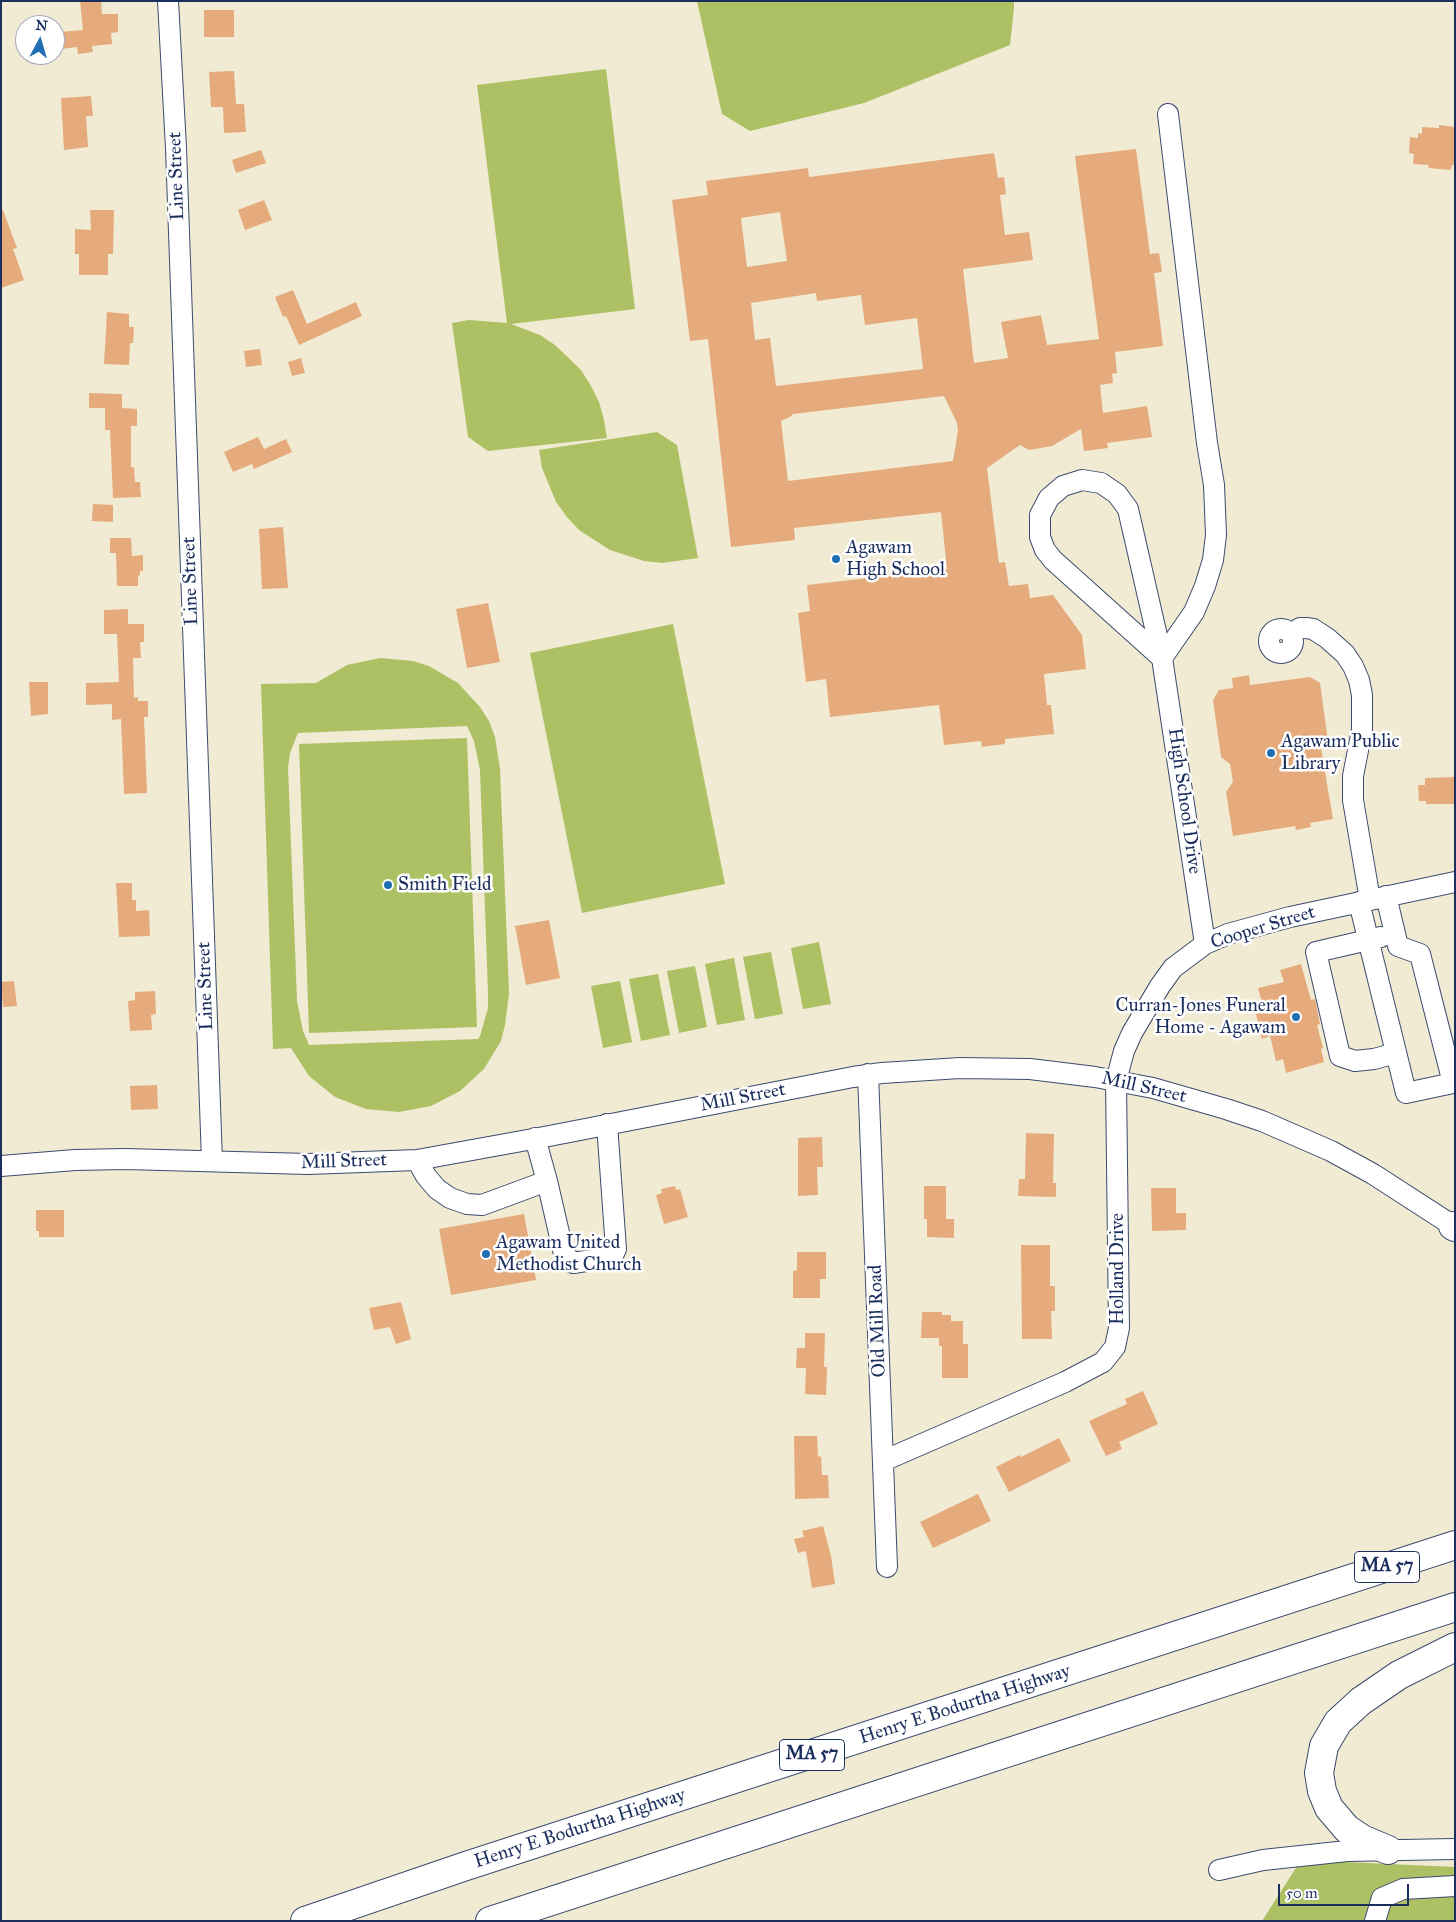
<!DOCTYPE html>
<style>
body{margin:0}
#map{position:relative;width:1456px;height:1922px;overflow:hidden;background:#f0ebd2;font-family:"IM FELL Great Primer",serif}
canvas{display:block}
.frame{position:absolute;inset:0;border:2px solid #1b2f5e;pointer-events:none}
.north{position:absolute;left:15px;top:15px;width:50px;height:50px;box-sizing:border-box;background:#fff;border:1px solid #a4acbf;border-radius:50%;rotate:6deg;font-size:14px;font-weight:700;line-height:20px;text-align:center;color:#1b2f5e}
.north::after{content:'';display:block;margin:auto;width:18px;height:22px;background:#1f6fb2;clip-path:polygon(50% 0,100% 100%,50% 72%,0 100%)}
.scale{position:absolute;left:1278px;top:1884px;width:131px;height:22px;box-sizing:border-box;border:2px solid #1b2f5e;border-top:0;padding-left:6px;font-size:15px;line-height:18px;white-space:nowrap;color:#1b2f5e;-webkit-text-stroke:4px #fff;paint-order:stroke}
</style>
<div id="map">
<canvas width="1456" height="1922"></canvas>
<div class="frame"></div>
<div class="north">N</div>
<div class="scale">50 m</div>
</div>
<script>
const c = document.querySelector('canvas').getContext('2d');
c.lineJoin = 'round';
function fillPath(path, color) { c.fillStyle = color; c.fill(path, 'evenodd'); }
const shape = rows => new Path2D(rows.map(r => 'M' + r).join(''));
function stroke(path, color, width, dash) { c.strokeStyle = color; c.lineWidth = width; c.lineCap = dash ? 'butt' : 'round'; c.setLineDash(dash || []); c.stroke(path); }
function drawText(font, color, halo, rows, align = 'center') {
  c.font = font + ' "IM FELL Great Primer",serif'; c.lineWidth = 5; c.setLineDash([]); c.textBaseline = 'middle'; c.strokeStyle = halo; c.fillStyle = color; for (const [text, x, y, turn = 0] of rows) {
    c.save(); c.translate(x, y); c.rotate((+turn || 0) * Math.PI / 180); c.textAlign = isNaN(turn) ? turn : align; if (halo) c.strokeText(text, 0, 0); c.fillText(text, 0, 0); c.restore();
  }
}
const green = shape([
 [697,1,1014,1,1014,7,1010,45,864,103,750,131,722,114],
 [606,69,635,309,511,324,540,335,555,345,581,370,591,386,599,402,604,420,607,438,488,451,468,437,452,323,469,320,507,323,477,85],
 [657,432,677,445,698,558,662,563,644,561,610,550,579,530,567,517,556,502,542,468,539,450],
 [673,624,725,884,582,913,530,653],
 [380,658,413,661,429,666,458,683,480,707,489,721,495,737,500,769,509,993,505,1025,501,1041,484,1069,460,1091,431,1106,399,1112,366,1109,335,1097,309,1076,291,1048,273,1049,261,684,316,683,347,665],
 [467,726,474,741,480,770,488,993,488,1008,480,1036,478,1039,309,1045,303,1031,297,1001,288,767,290,753,298,733],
 [467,738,477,1027,309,1033,299,744],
 [819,942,831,1004,803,1009,791,948],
 [771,952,783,1014,755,1019,743,957],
 [734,958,745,1020,717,1025,705,964],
 [695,966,707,1027,679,1033,667,971],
 [658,974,670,1035,641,1041,629,979],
 [620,981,632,1042,603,1048,591,986],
 [1301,1860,1455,1867,1455,1921,1262,1921]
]);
const building = shape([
 [80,1,101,1,102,14,118,14,118,32,111,33,112,44,92,46,93,52,78,54,77,47,61,49,60,32,83,30],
 [204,10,234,10,234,37,204,37],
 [234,71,236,104,244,104,246,132,224,133,223,107,211,107,209,72],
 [91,96,93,116,86,116,88,147,64,150,61,98],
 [1439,125,1455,127,1455,165,1452,165,1451,170,1428,168,1429,165,1413,164,1414,154,1409,153,1410,137,1418,138,1418,133,1422,134,1422,127,1439,128],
 [1136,149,1150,254,1159,253,1162,272,1154,273,1163,346,1115,352,1117,373,1112,374,1113,383,1100,385,1103,413,1147,406,1152,437,1107,443,1108,448,1084,451,1081,429,1052,446,1029,450,1020,445,987,468,999,563,1005,562,1009,586,1028,584,1030,598,1053,595,1082,635,1086,669,1044,674,1047,705,1051,705,1054,734,1005,739,1005,744,982,747,981,741,944,745,939,705,830,717,826,679,806,682,798,613,810,611,807,585,947,569,941,512,794,528,795,540,731,547,708,339,690,341,672,200,708,195,706,181,808,168,809,177,994,153,998,178,1004,177,1006,194,1000,195,1005,235,1029,232,1033,260,963,269,974,363,1008,358,1001,322,1041,315,1047,345,1099,339,1075,156],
 [780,212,787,261,747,267,741,218],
 [816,293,817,301,861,295,865,325,917,318,923,369,776,386,770,338,755,340,751,303],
 [944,396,957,423,958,431,953,461,788,481,781,421,790,417,793,414],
 [261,150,266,163,236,173,232,160],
 [264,200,272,220,245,230,238,210],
 [1,210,3,210,17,248,13,249,24,280,1,288],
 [90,210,114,210,113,254,108,254,108,275,79,275,79,254,75,254,75,229,91,230],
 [293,290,307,324,356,302,362,316,299,345,286,316,283,317,275,297],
 [107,312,129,314,129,327,134,327,133,343,130,343,129,365,104,364],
 [260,349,262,365,246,367,244,351],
 [301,358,305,373,292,376,288,362],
 [89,393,122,394,122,408,137,409,137,426,131,426,131,467,134,467,135,482,140,482,141,497,113,498,110,430,105,430,105,408,89,408],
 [258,437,264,449,286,439,292,452,254,469,252,464,233,472,224,452],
 [93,504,113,505,113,522,92,521],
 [283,527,288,588,262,589,259,529],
 [110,538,131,538,132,556,143,555,143,571,140,571,140,575,138,576,138,586,117,586,116,553,110,553],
 [488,603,500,662,467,668,456,609],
 [128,609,128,624,144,624,144,642,140,642,141,658,133,658,134,698,138,697,138,701,148,701,148,717,144,717,147,793,124,794,121,719,112,720,112,704,86,705,86,683,119,682,117,634,104,634,104,610],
 [1249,675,1250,685,1310,677,1320,683,1328,741,1321,748,1333,819,1310,823,1311,827,1296,830,1295,826,1233,836,1226,792,1233,782,1230,764,1221,757,1213,700,1219,690,1233,688,1232,678],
 [29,682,48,682,48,714,31,716],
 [1455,777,1455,804,1426,804,1426,801,1419,801,1418,785,1425,785,1425,778],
 [116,883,132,883,132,900,136,900,136,911,149,910,150,936,119,937],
 [549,920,560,978,526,985,515,926],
 [1301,964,1311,1000,1315,999,1320,1024,1317,1025,1323,1048,1321,1049,1324,1062,1286,1073,1283,1059,1276,1061,1270,1036,1262,1039,1256,1014,1265,1012,1258,988,1284,982,1280,970],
 [14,981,17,1006,3,1007,1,982],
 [155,991,156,1014,151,1015,152,1030,130,1031,128,1001,135,1000,135,992],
 [157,1085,158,1109,131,1110,130,1086],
 [1026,1133,1054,1134,1053,1183,1056,1183,1056,1197,1018,1196,1019,1179,1025,1179],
 [822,1137,823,1167,817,1167,818,1195,798,1196,798,1138],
 [675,1186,676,1190,680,1189,688,1217,664,1224,656,1195,662,1193,661,1189],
 [924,1186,946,1186,946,1219,954,1219,954,1238,927,1237,927,1219,924,1219],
 [1151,1188,1176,1188,1176,1213,1186,1213,1186,1230,1152,1231],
 [36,1210,64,1210,64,1237,39,1237,39,1231,36,1231],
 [524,1214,536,1280,451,1295,439,1229],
 [1021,1245,1050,1245,1050,1286,1055,1286,1055,1311,1051,1311,1052,1339,1022,1339],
 [797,1252,826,1252,826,1279,820,1279,820,1298,793,1298,793,1271,797,1270],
 [401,1302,411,1339,396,1344,390,1327,374,1330,369,1308],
 [922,1312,942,1312,942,1315,951,1315,951,1321,963,1321,963,1344,968,1344,968,1378,942,1378,942,1346,939,1346,939,1338,921,1338],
 [805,1333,825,1333,824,1367,827,1367,826,1395,805,1394,806,1368,796,1368,797,1348,805,1348],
 [1143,1391,1158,1424,1119,1442,1122,1449,1106,1456,1089,1421,1127,1404,1125,1399],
 [794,1436,817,1436,818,1457,821,1456,822,1475,828,1475,829,1498,795,1499],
 [1059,1438,1071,1461,1009,1492,996,1467,1020,1455,1021,1457],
 [978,1494,991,1521,933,1548,920,1522],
 [823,1526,831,1556,835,1584,812,1588,806,1551,798,1553,794,1539,804,1537,802,1531]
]);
const minor = shape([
 [168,1,176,148,212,1161],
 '1269 641a12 12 0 1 1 24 0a12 12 0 1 1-24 0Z',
 [1291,634,1300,628,1306,628,1313,629,1327,638,1345,654,1353,666,1359,680,1362,695,1362,730,1353,776,1353,800,1370,900],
 [1162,658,1053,560,1045,550,1040,537,1040,515,1049,498,1063,486,1082,480,1101,483,1117,494,1128,509,1162,658,1205,944],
 [1162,658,1194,612,1205,586,1213,560,1216,535,1214,485,1207,443,1168,114],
 [1359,902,1406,1093,1453,1083,1420,954,1398,946,1386,896],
 [1381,937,1316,952,1340,1056,1355,1061,1374,1059,1396,1053],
 [868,1074,887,1567],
 [535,1138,547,1181],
 [417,1160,426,1176,437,1189,450,1198,467,1204,482,1205,547,1181,563,1250,567,1257,573,1263,593,1260,613,1255,616,1249,607,1124],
 [1,1166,75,1160,125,1159,308,1164,417,1160,544,1137,853,1077,882,1073,960,1068,1030,1069,1095,1077,1153,1088,1226,1109,1262,1121,1331,1151,1373,1174,1455,1227],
 [883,1461,1065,1382,1103,1362,1115,1347,1119,1328,1116,1081,1124,1051,1132,1033,1160,986,1173,968,1205,944,1228,934,1290,917,1455,882],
 [1219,1870,1263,1860,1347,1851,1455,1849],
 [1375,1921,1382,1898,1403,1889,1455,1886]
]);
const highway = shape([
 [1453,1226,1455,1227],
 [1388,1850,1362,1839,1347,1829,1329,1808,1322,1791,1319,1773,1324,1746,1338,1722,1361,1701,1399,1675,1455,1647],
 [305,1921,466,1866,1455,1545],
 [490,1921,1455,1607]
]);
const markers = [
 [836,559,5,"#1f6fb2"],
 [1271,753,5,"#1f6fb2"],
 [388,885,5,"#1f6fb2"],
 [1296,1017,5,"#1f6fb2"],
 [486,1254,5,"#1f6fb2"]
];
const shields = [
 [1387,1567,65],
 [812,1755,65]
];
const shieldNames = [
 ["MA 57",1387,1567],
 ["MA 57",812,1755]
];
const streetNames = [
 ["Line Street",177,176,-92],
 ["Line Street",191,581,-92],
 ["High School Drive",1184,801,82],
 ["Cooper Street",1263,928,-17],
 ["Line Street",206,986,-92],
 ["Mill Street",1144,1088,13],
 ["Mill Street",743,1098,-11],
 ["Mill Street",344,1162,-2],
 ["Holland Drive",1118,1269,-90],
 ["Old Mill Road",878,1321,-92],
 ["Henry E Bodurtha Highway",965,1705,-18],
 ["Henry E Bodurtha Highway",580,1829,-18]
];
const poiNames = [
 ["Agawam",846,548],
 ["High School",846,570],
 ["Agawam Public",1281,742],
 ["Library",1281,764],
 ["Smith Field",398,885],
 ["Curran-Jones Funeral",1286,1006,"right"],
 ["Home - Agawam",1286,1028,"right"],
 ["Agawam United",496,1243],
 ["Methodist Church",496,1265]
];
fillPath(green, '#aec064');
fillPath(building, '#e6ab7d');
stroke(minor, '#3b4b6f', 22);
stroke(highway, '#3b4b6f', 30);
stroke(minor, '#fff', 20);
stroke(highway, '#fff', 28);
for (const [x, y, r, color] of markers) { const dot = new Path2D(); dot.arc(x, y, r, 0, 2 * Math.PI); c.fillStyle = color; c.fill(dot); stroke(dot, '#fff', 2); }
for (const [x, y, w] of shields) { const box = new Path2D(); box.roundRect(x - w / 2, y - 15.5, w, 31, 4); c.fillStyle = '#fff'; c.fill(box); stroke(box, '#1b2f5e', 1); }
drawText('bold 18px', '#1b2f5e', null, shieldNames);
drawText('19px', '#1b2f5e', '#fff', streetNames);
drawText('19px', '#1b2f5e', '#fff', poiNames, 'left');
</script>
